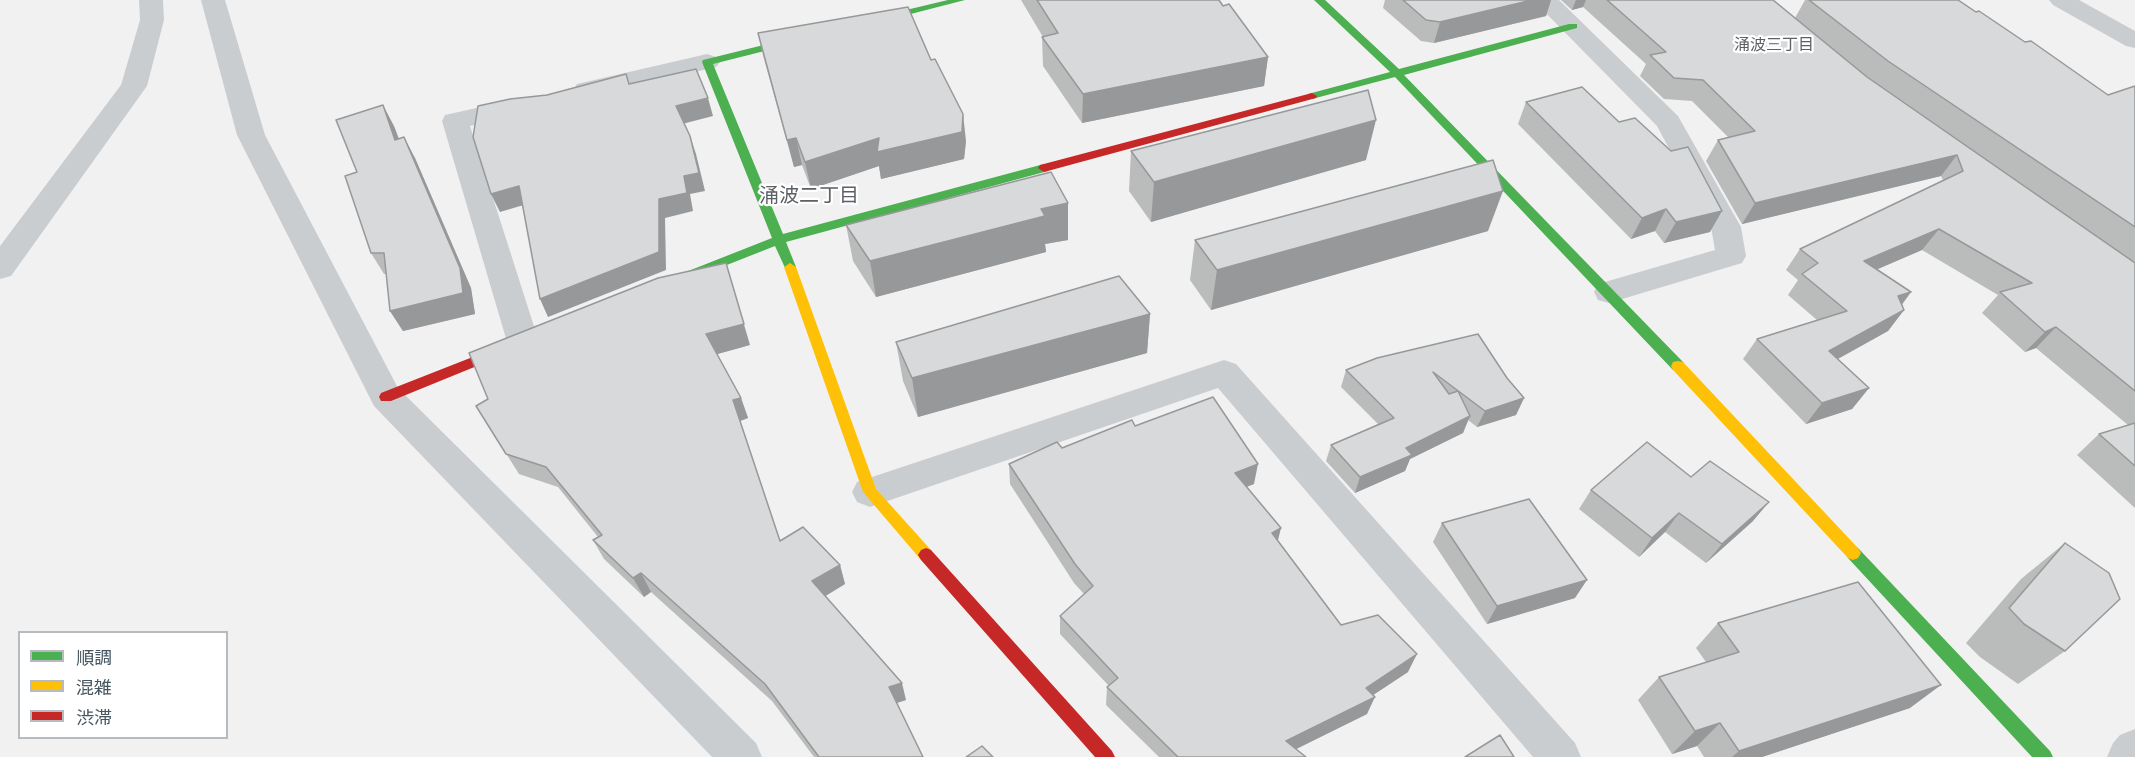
<!DOCTYPE html>
<meta charset="utf-8">
<style>
body{margin:0}
#map{position:relative;width:2135px;height:757px;overflow:hidden;background:#f2f1f1;font-family:Signika,"Noto Sans JP",sans-serif}
canvas{display:block}
.legend{position:absolute;left:18px;top:631px;width:210px;height:108px;box-sizing:border-box;background:#fff;border:2px solid #b5bbbf;margin:0;padding:8px 10px;list-style:none;font-size:18px;color:#465660}
.legend li{display:flex;align-items:center;gap:12px;height:30px}
.legend b{width:30px;border:2px solid #b5bbbf}
</style>
<div id="map">
<canvas width="2135" height="757"></canvas>
<ul class="legend">
<li><b style="height:8px;background:#4caf50"></b>順調</li>
<li><b style="height:8px;background:#ffc107"></b>混雑</li>
<li><b style="height:8px;background:#c62828"></b>渋滞</li>
</ul>
</div>
<script>
const c = document.querySelector('canvas').getContext('2d');
c.lineJoin = 'round';
const shape = rows => new Path2D(rows.map(r => 'M' + r).join(''));
function fillPath(path, color) { c.fillStyle = color; c.fill(path, 'evenodd'); }
function stroke(path, color, width, dash) { c.strokeStyle = color; c.lineWidth = width; c.lineCap = dash ? 'butt' : 'round'; c.setLineDash(dash || []); c.stroke(path); }
function drawText(font, color, halo, rows, align = 'center') {
  c.font = font + ' Signika,"Noto Sans JP",sans-serif'; c.lineWidth = 4.5; c.setLineDash([]); c.textBaseline = 'middle'; c.strokeStyle = halo; c.fillStyle = color; for (const [text, x, y, turn = 0] of rows) {
    c.save(); c.translate(x, y); c.rotate((+turn || 0) * Math.PI / 180); c.textAlign = isNaN(turn) ? turn : align; if (halo) c.strokeText(text, 0, 0); c.fillText(text, 0, 0); c.restore();
  }
}
const street = shape([
 [139,0,163,0,164,20,147,86,11,276,0,279,0,246,121,85,140,20,139,0],
 [201,0,225,0,265,135,398,388,756,743,762,757,712,757,374,406,237,135,201,0],
 [1533,0,1559,0,1678,116,1741,227,1746,256,1742,263,1609,303,1598,300,1594,292,1598,284,1715,250,1711,227,1657,126,1533,0],
 [2049,0,2079,0,2135,31,2135,48,2126,46,2053,5,2049,0],
 [707,54,716,57,720,62,716,67,586,98,577,96,573,90,577,84,707,54],
 [521,98,530,100,534,106,530,112,470,126,539,342,534,350,523,354,512,350,507,342,442,121,445,115,521,98],
 [1224,360,1236,364,1575,743,1581,757,1533,757,1218,388,870,507,857,502,852,492,857,482,1224,360],
 [2135,729,2135,757,2107,757,2113,743,2120,735,2135,729]
]);
const fast = shape([
 [948,0,965,0,868,25,863,22,864,20,948,0],
 [1314,0,1325,0,1399,69,1569,24,1577,24,1577,28,1404,75,1683,362,1685,366,1683,370,1673,370,1395,77,1312,99,1308,98,1308,94,1390,72,1314,0],
 [804,35,809,38,808,40,713,64,783,234,1044,164,1050,168,1048,171,786,242,796,267,794,270,786,270,775,246,676,285,668,285,666,282,668,279,772,238,702,62,703,60,804,35],
 [1853,546,1858,548,2050,751,2053,757,2032,757,1848,558,1845,553,1848,548,1853,546]
]);
const slow = shape([
 [790,263,796,267,876,489,931,550,934,555,931,560,926,562,921,560,863,492,784,267,790,263],
 [1678,361,1683,362,1858,548,1861,553,1858,558,1853,560,1848,558,1673,370,1671,366,1673,362,1678,361]
]);
const jam = shape([
 [1312,93,1317,96,1316,98,1044,172,1038,168,1040,165,1312,93],
 [516,340,521,342,523,345,521,348,391,401,381,401,379,397,381,393,516,340],
 [926,548,931,550,1112,751,1115,757,1095,757,921,560,918,555,921,550,926,548]
]);
const wall = shape([
 [1021,0,1219,0,1268,57,1264,86,1082,123,1043,66,1042,37,1043,37],
 [1385,0,1551,0,1546,16,1434,43,1421,41,1383,8],
 [1561,0,1773,0,1795,18,1805,0,1958,0,1976,12,2025,42,2108,95,2135,86,2135,508,2077,455,2099,434,2128,425,2036,348,2025,352,1982,313,1998,295,1922,250,1877,269,1911,292,1902,305,1904,310,1888,331,1838,359,1869,388,1852,409,1806,424,1743,359,1757,339,1817,320,1788,295,1798,280,1786,270,1800,249,1943,180,1941,176,1742,224,1706,161,1718,140,1728,137,1692,101,1664,99,1640,76,1646,64,1583,7,1572,10],
 [758,33,966,141,964,159,881,179,879,166,811,189,802,165,794,167,764,59],
 [1526,102,1710,232,1664,243,1655,231,1631,239,1518,124],
 [394,126,399,139,415,158,471,288,475,314,403,331,390,311,386,274,384,274,371,253,357,172],
 [1131,151,1366,160,1151,222,1129,191],
 [846,225,1068,240,1045,244,1046,252,876,297,853,261],
 [1488,231,1211,310,1190,280,1195,240],
 [1150,314,1147,353,918,417,903,381,896,342],
 [750,345,717,354,741,398,748,418,740,421,780,541,840,565,845,584,825,596,906,700,897,703,923,757,814,757,772,701,651,592,644,597,604,559,593,540,598,537,558,487,519,474,476,406,488,399],
 [1377,358,1507,378,1524,398,1516,415,1477,427,1468,420,1463,433,1410,459,1405,471,1355,493,1326,461,1331,445,1378,424,1341,387,1346,370],
 [1135,426,1254,484,1246,487,1278,541,1341,625,1408,672,1373,695,1367,714,1296,749,1306,757,1159,757,1106,705,1107,687,1109,686,1060,634,1060,616,1084,594,1074,583,1010,484,1009,464],
 [1691,477,1753,521,1706,563,1665,532,1639,557,1579,509,1591,490],
 [1442,523,1575,598,1487,624,1433,542],
 [2065,543,2065,651,2018,684,1980,657,1966,643,2021,579],
 [1718,623,1910,708,1762,757,1704,757,1697,746,1672,754,1638,700,1659,677,1706,662,1696,648]
]);
const shadedWall = shape([
 [1532,0,1551,0,1546,16,1434,43,1440,22],
 [1576,0,1586,0,1583,7,1572,10],
 [1268,57,1264,86,1082,123,1083,94],
 [708,98,713,116,682,124,676,106],
 [383,105,394,126,407,161,395,140],
 [963,114,966,141,964,159,881,179,879,166,811,189,805,162,879,138],
 [1376,120,1366,160,1151,222,1154,182],
 [690,136,696,154,705,191,690,194,693,211,665,218,666,270,548,317,540,299,659,199,684,176],
 [404,137,415,158,471,288,475,314,403,331,390,311],
 [796,138,802,165,794,167,787,140],
 [1957,155,1941,176,1742,224,1755,203],
 [519,186,527,204,500,212,491,194],
 [1503,191,1488,231,1211,310,1217,270],
 [1068,203,1068,240,1045,244,1046,252,876,297,870,261,1041,209],
 [1666,209,1655,231,1631,239,1642,218],
 [1722,211,1710,232,1664,243,1676,222],
 [1939,229,1922,250,1848,282,1864,261],
 [726,263,750,345,714,355,706,334],
 [1911,292,1895,313,1898,296],
 [1904,310,1888,331,1814,372,1829,351],
 [1150,314,1147,353,918,417,912,378],
 [2056,327,2036,348,2025,352,2045,332],
 [1869,388,1852,409,1806,424,1822,403],
 [741,398,748,418,740,421,733,400],
 [1524,398,1516,415,1477,427,1485,411],
 [1470,416,1463,433,1410,459,1405,471,1355,493,1360,477,1406,448],
 [1258,464,1254,484,1231,493,1235,473],
 [1769,502,1753,521,1706,563,1722,544],
 [1679,513,1665,532,1639,557,1652,538],
 [1281,528,1276,548,1272,533],
 [840,565,845,584,819,600,812,581],
 [641,573,651,592,644,597,633,578],
 [1587,580,1575,598,1487,624,1497,606],
 [1417,654,1408,672,1358,705,1366,688],
 [902,683,906,700,893,704,889,687],
 [1941,685,1910,708,1762,757,1732,757,1739,751],
 [1375,697,1367,714,1280,757,1286,741],
 [1720,723,1697,746,1672,754,1695,731]
]);
const building = shape([
 [1037,0,1219,0,1223,6,1229,4,1268,57,1083,94,1042,37,1058,33,1037,0],
 [1403,0,1532,0,1440,22,1426,20,1403,0],
 [1607,0,1773,0,1867,77,2135,263,2135,391,2056,327,2045,332,2000,292,2032,283,1939,229,1864,261,1911,292,1898,296,1904,310,1829,351,1869,388,1822,403,1757,339,1847,311,1802,274,1818,263,1800,249,1963,171,1957,155,1755,203,1718,140,1755,131,1703,80,1674,78,1650,55,1666,52,1607,0],
 [1809,0,1958,0,1976,12,1979,11,2025,42,2031,41,2108,95,2135,86,2135,227,1888,61,1809,0],
 [908,7,931,60,935,59,963,114,962,132,877,152,879,138,805,162,796,138,787,140,758,33,908,7],
 [696,69,708,98,676,106,690,136,699,173,684,176,687,193,659,199,659,252,540,299,519,186,491,194,473,137,478,106,510,99,547,95,626,74,629,84,696,69],
 [1582,87,1619,122,1635,118,1671,151,1688,147,1722,211,1676,222,1666,209,1642,218,1526,102,1582,87],
 [1368,90,1376,120,1154,182,1131,151,1368,90],
 [383,105,395,140,404,137,460,268,463,293,390,311,384,253,371,253,345,176,357,172,336,120,383,105],
 [1493,160,1503,191,1217,270,1195,240,1493,160],
 [1051,172,1068,203,1041,209,1045,216,870,261,846,225,1051,172],
 [726,263,744,324,706,334,741,398,733,400,780,541,803,527,840,565,812,581,902,683,889,687,923,757,819,757,765,684,641,573,633,578,593,540,602,535,546,467,506,454,476,406,488,399,469,353,658,278,726,263],
 [1119,276,1150,314,912,378,896,342,1119,276],
 [1478,334,1507,378,1524,398,1485,411,1433,372,1449,394,1458,391,1470,416,1406,448,1412,455,1360,477,1331,445,1394,418,1346,370,1377,358,1478,334],
 [1213,397,1258,464,1235,473,1281,528,1272,533,1341,625,1378,615,1417,654,1366,688,1375,697,1286,741,1306,757,1178,757,1107,687,1118,678,1060,616,1093,586,1075,564,1009,464,1057,442,1062,448,1132,420,1135,426,1213,397],
 [2135,423,2135,466,2099,434,2135,423],
 [1647,442,1691,477,1710,461,1769,502,1722,544,1679,513,1652,538,1591,490,1647,442],
 [1529,499,1587,580,1497,606,1442,523,1529,499],
 [2065,543,2109,573,2120,599,2065,651,2024,624,2009,608,2065,543],
 [1858,582,1941,685,1739,751,1720,723,1695,731,1659,677,1739,652,1718,623,1858,582],
 [1500,735,1514,757,1465,757,1500,735],
 [982,746,993,757,966,757,982,746]
]);
const farNeighbourhoodnames = [
 ["涌波三丁目",1774,46]
];
const neighbourhoodNames = [
 ["涌波二丁目",809,197]
];
fillPath(street, '#cacdd0');
fillPath(fast, '#4caf50');
fillPath(slow, '#ffc107');
fillPath(jam, '#c62828');
fillPath(wall, '#babbbb');
fillPath(shadedWall, '#979899');
fillPath(building, '#d8d9da');
stroke(building, '#979899', 1.5);
drawText('16px', '#5c6166', '#fff', farNeighbourhoodnames);
drawText('20px', '#5c6166', '#fff', neighbourhoodNames);
</script>
